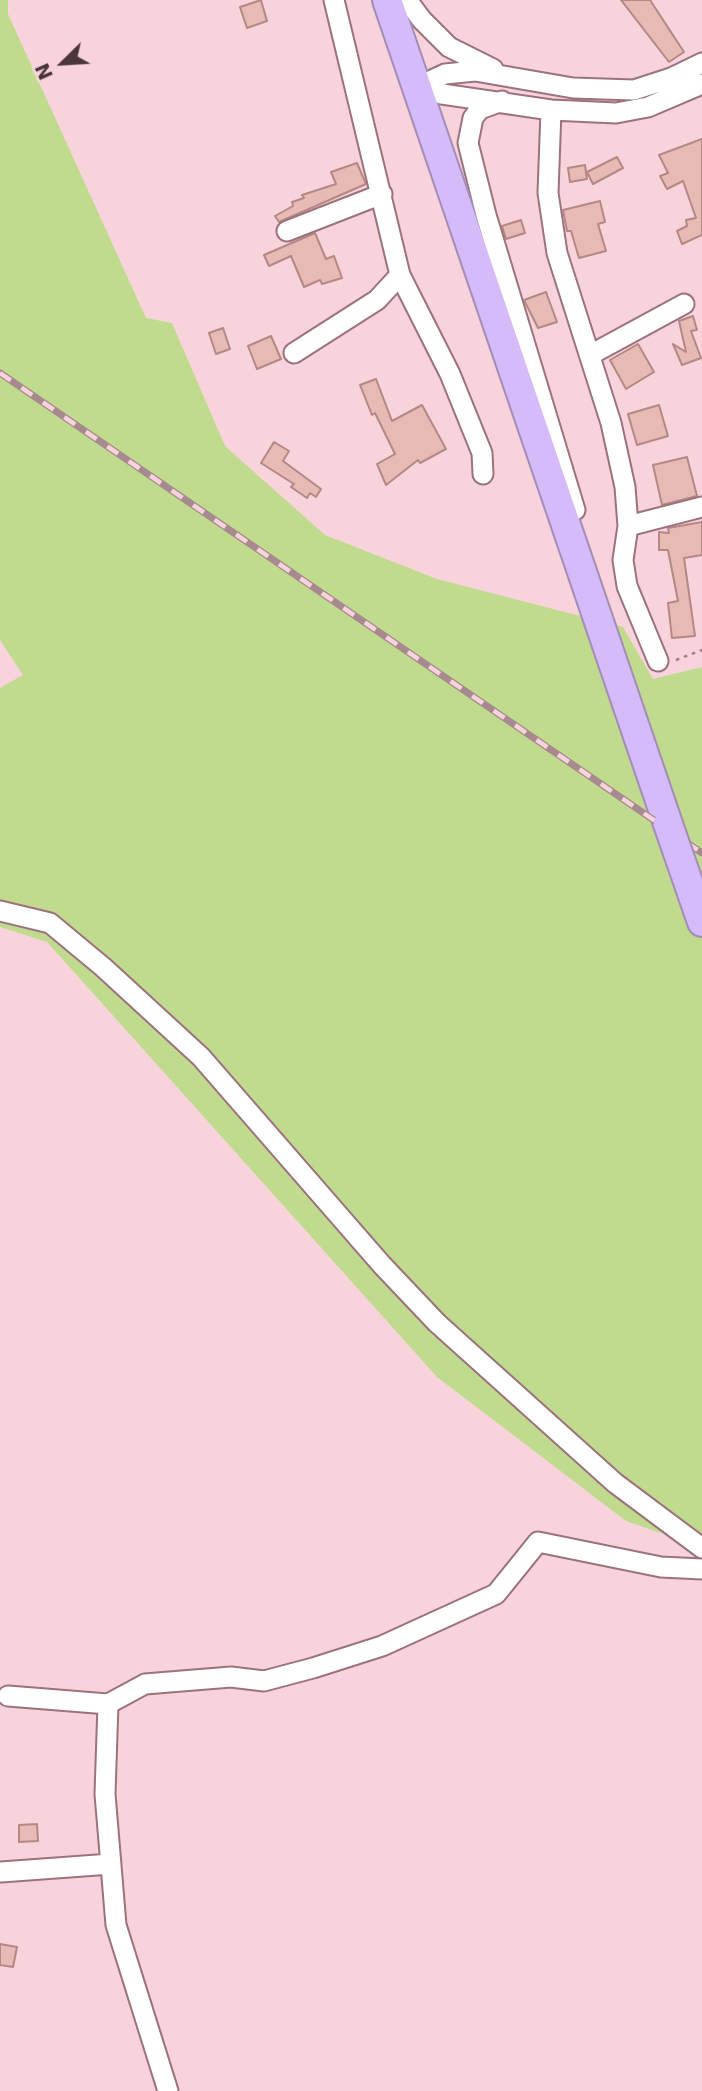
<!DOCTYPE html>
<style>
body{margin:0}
#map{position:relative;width:702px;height:2091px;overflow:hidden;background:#f9d3db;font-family:"DejaVu Sans",sans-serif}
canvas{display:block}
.north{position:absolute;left:28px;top:28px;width:70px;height:70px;-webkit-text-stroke:5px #f9d3db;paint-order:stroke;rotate:246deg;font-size:19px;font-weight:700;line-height:28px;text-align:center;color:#4a373b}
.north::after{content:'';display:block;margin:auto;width:24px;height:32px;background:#4a373b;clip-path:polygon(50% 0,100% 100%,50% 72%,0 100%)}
</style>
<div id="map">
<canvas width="702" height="2091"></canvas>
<div class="north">N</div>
</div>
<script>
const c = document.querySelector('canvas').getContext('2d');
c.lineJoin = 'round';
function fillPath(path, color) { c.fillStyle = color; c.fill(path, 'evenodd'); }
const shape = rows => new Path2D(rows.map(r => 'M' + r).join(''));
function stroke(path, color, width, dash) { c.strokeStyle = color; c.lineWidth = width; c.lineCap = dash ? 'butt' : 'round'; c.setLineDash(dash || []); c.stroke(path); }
const green = shape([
 [0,0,8,0,8,14,146,318,172,323,225,446,325,535,437,579,623,627,653,679,702,667,702,1547,626,1521,437,1377,47,942,0,927,0,688,23,675,0,640]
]);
const building = shape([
 [261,0,267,21,247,28,240,7,261,0],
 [621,0,650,0,684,52,669,62,621,0],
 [702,139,702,235,682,244,677,231,687,226,686,220,696,218,683,181,667,189,660,176,668,173,659,155,702,139],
 [617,157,623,168,593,184,587,172,617,157],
 [357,163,366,184,279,222,275,216,293,206,292,202,304,198,302,195,336,184,331,172,357,163],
 [585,165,587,179,570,182,568,168,585,165],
 [600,201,605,222,598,224,606,251,579,258,571,231,567,231,563,210,600,201],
 [521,220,525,233,506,239,502,226,521,220],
 [315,233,326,259,334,256,342,278,322,284,320,280,304,287,291,256,269,266,264,255,315,233],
 [546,292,557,322,538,328,524,300,546,292],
 [693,316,697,330,691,331,701,358,682,365,673,344,686,352,679,321,693,316],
 [223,328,230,349,216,354,209,333,223,328],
 [271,336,281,359,257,369,248,346,271,336],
 [638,344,654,372,626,389,610,360,638,344],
 [376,379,392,421,422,405,446,449,420,463,418,460,386,485,377,464,395,454,375,413,372,415,360,385,376,379],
 [659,405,668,436,637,445,628,414,659,405],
 [274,442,289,451,283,461,321,489,316,497,310,493,307,498,291,487,294,484,261,463,274,442],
 [687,457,697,496,662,505,653,465,687,457],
 [702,522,702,555,684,558,695,636,672,638,668,603,678,601,668,550,659,550,659,532,669,533,668,528,702,522],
 [37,1824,38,1841,19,1842,19,1825,37,1824],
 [0,1944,17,1947,13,1967,0,1965,0,1944]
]);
const path = shape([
 [676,660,702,650]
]);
const minor = shape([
 [407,0,422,20,449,47,493,69],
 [417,87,445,74,475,71,573,88,634,90,671,78,702,63],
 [417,87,442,94,551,110,616,113,648,107,702,84],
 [502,101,480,109,473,118,468,143,486,215,575,510],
 [551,110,548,193,557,253,611,423,625,487,628,526,623,560,627,586,658,661],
 [287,231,382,194],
 [400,275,450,374,482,453,483,474],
 [294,353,377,300,400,275,334,0],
 [590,355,684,304],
 [628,526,702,507],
 [0,911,50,923,103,967,201,1057,382,1265,437,1323,615,1483,702,1548],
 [8,1696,108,1704,145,1684,231,1677,264,1681,313,1668,382,1646,496,1594,538,1542,661,1567,702,1569],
 [108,1704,105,1794,116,1925,168,2091],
 [1,1872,111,1864]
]);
const highway = shape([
 [387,0,668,824],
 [693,896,702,922]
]);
const rail = shape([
 [0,373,702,853]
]);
const highwayBridge = shape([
 [668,824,693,896]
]);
fillPath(green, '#c1db8e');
fillPath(building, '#e8bab6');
stroke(building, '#b48884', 2);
stroke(minor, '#9c727c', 23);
stroke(highway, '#a48db6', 32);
stroke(path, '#9c8086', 2.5, [3.5, 5]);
stroke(minor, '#fff', 19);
stroke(highway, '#d5bbf9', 28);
stroke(rail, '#a78a90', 7);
stroke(rail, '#f9d3db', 4.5, [13]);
stroke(highwayBridge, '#a48db6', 32, []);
stroke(highwayBridge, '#d5bbf9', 28);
</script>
